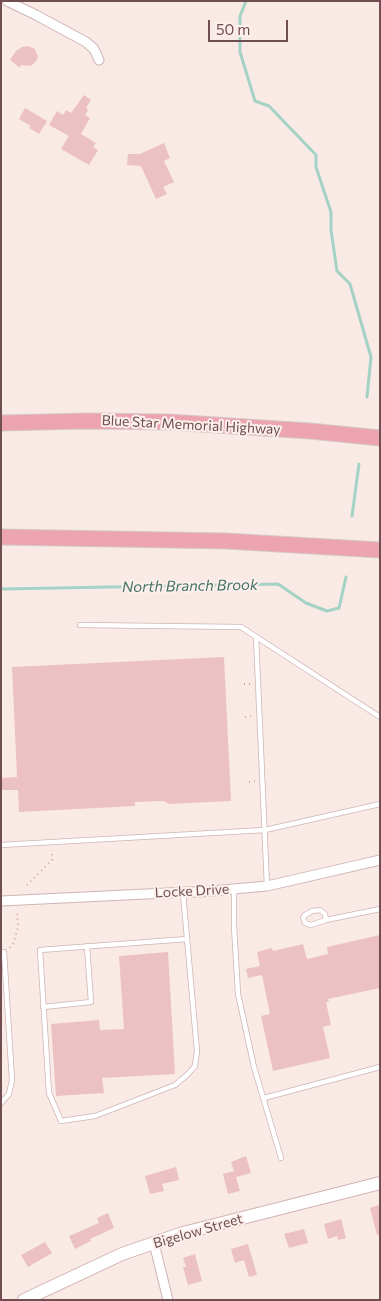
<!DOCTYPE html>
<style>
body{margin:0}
#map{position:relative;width:381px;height:1301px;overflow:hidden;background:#faeae6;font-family:Commissioner,sans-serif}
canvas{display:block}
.frame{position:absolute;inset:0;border:2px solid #704e51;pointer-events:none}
.scale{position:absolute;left:208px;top:20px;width:80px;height:22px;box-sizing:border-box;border:2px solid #704e51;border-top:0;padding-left:6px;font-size:15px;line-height:18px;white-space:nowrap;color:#704e51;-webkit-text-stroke:4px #fdefec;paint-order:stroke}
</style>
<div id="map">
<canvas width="381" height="1301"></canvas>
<div class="frame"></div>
<div class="scale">50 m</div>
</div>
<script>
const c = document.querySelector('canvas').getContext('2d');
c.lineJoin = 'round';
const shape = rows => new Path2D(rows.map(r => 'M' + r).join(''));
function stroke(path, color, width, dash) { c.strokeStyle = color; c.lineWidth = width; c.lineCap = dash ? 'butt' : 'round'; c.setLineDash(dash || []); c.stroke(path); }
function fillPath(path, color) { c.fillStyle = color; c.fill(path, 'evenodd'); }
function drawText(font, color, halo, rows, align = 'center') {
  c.font = font + ' Commissioner,sans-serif'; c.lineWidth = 4; c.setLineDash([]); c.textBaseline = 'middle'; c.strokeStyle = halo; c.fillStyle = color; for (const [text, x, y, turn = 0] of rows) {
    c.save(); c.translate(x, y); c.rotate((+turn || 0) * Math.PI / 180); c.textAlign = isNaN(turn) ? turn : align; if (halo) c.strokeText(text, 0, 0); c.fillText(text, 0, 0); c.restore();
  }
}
const stream = shape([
 [246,1,240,16,240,52,255,101,269,106,316,155,316,167,331,212,331,230,337,271,350,284,371,357,367,397],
 [352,516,359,464],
 [1,589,278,584,306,603,327,611,339,608,346,577]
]);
const building = shape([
 [28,46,35,49,38,57,36,61,31,66,21,65,20,68,10,60,16,51,22,47],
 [84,95,91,100,86,108,88,110,85,115,90,118,81,134,96,143,93,147,98,150,89,165,61,149,69,136,49,125,57,111,63,115,66,110,71,113],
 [25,108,47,121,39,134,29,128,31,126,19,119],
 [164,143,170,158,164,161,174,182,163,187,167,194,156,199,141,166,127,165,128,154,140,154],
 [224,657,231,801,169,804,163,801,135,802,135,806,19,812,18,790,1,790,1,778,17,777,12,667],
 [380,935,380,988,328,999,329,1002,326,1002,331,1025,323,1027,330,1058,273,1071,261,1016,270,1014,262,975,248,978,246,969,260,966,257,952,272,948,273,951,303,944,307,959,328,954,327,947],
 [168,952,175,1074,102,1078,104,1093,56,1096,51,1024,99,1020,100,1030,124,1029,119,956],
 [246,1156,251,1173,236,1177,240,1191,228,1194,223,1174,234,1171,231,1162],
 [176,1167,179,1180,162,1184,164,1191,150,1194,145,1176],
 [378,1205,380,1207,380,1234,377,1235,370,1208],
 [108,1213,114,1228,90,1239,91,1241,75,1249,69,1236,99,1223,97,1218],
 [341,1219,346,1238,338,1240,337,1236,328,1239,324,1224],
 [304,1229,308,1243,289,1248,284,1234],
 [45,1242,52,1253,28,1267,21,1255],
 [248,1244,257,1275,249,1277,244,1260,235,1263,231,1249],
 [195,1254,202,1281,188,1285,183,1267,186,1267,183,1258]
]);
const path = shape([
 [244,684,251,684],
 [245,717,253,716],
 [249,782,256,781],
 [27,885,52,860,52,850],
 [10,948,14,942,18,927,17,911]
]);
const lane = shape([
 [80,625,241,627,380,717],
 [256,637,267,886],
 [1,845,265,830,380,804],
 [234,889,234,926,238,994,254,1067,281,1158],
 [183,893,197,1051,195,1066,187,1075,175,1085,95,1116,61,1121,49,1093,40,950,187,939],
 [326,920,325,914,320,910,312,911,305,915,303,918,305,923,311,925,326,920,380,909],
 [1,952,4,952,12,1080,9,1094,1,1103],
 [43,1007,91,1002,87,946],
 [264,1098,380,1067]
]);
const street = shape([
 [7,1,36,15,86,42,94,49,99,60],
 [1,901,187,892,200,892,267,886,380,860],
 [154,1243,168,1300]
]);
const secondary = shape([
 [24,1300,122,1254,183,1233,380,1183]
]);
const highway = shape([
 [1,423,87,421,169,422,310,431,380,438],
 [1,537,226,541,380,550]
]);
const streetNames = [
 ["Blue Star Memorial Highway",191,425,3],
 ["Locke Drive",192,891,-3],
 ["Bigelow Street",198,1231,-16]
];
const waterNames = [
 ["North Branch Brook",190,586,-1]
];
stroke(stream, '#a4d2c5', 3);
fillPath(building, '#ecc1c3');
stroke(lane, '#cfb4b4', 6);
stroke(street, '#cfb4b4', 11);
stroke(secondary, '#d1b2b1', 14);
stroke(highway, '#d4cacb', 17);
stroke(path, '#d1a4a6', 2, [1, 4]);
stroke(lane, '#fff', 4.5);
stroke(street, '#fff', 9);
stroke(secondary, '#fff', 12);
stroke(highway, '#eda4b1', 15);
drawText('14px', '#704e51', '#fdefec', streetNames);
drawText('italic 15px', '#437467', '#fdefec', waterNames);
</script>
